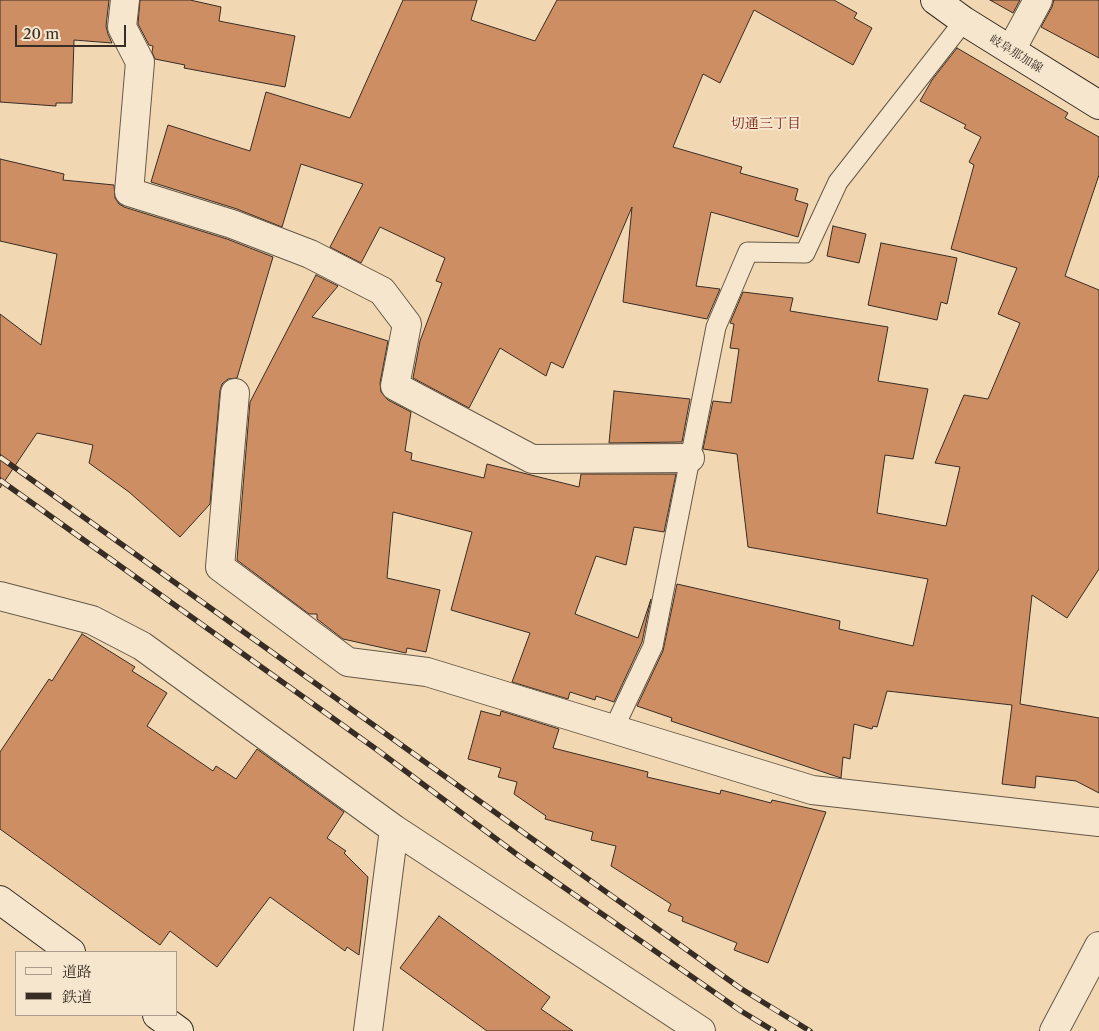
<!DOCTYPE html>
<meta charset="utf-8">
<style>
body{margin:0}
#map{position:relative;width:1099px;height:1031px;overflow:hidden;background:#f1d8b2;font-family:"Libre Caslon Text","Noto Serif JP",serif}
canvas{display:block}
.legend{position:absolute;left:15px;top:951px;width:162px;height:65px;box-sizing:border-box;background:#f6e6cd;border:1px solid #aa9c8a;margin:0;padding:6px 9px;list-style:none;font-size:15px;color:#382d25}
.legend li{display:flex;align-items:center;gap:10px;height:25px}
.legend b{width:25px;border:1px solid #aa9c8a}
.scale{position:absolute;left:15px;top:25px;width:111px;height:22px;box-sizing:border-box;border:2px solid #382d25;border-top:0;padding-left:6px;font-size:15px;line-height:18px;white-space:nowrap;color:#382d25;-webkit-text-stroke:4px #f6e6cd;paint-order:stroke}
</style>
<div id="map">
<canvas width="1099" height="1031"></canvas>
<ul class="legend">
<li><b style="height:6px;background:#f6e6cd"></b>道路</li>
<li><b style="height:6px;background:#382d25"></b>鉄道</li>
</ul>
<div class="scale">20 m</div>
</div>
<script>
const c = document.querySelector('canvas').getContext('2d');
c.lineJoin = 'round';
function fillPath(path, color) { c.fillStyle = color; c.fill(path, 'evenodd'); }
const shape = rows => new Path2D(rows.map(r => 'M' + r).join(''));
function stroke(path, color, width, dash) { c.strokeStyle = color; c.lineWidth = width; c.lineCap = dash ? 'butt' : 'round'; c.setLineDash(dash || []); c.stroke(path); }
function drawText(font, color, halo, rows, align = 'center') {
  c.font = font + ' "Libre Caslon Text","Noto Serif JP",serif'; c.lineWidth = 4; c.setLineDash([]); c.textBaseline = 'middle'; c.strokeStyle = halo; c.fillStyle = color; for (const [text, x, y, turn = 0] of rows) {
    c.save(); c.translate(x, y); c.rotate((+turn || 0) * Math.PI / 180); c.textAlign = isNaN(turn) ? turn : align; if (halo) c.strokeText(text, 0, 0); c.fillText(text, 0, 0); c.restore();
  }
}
const building = shape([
 [0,0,109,0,106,26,108,34,112,43,74,40,72,103,56,103,56,106,0,102,0,0],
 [140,0,190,0,221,7,219,21,295,36,285,87,184,68,185,65,155,59,152,52,153,46,149,45,138,24,140,0],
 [403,0,477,0,471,20,535,41,557,0,834,0,857,13,854,18,872,28,853,65,754,10,720,83,703,74,673,147,742,167,740,173,798,189,795,200,808,204,798,237,711,212,696,286,720,289,707,319,623,302,632,207,563,368,551,362,546,376,500,348,469,408,413,378,420,341,442,283,436,281,445,258,380,227,361,263,330,247,363,184,301,164,282,227,237,209,151,182,168,125,250,151,266,92,350,118,403,0],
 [990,0,1020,0,1013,13,990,0],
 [1054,0,1099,0,1099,58,1041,27,1052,7,1054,0],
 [957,48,1068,113,1065,118,1099,137,1099,175,1065,276,1099,290,1099,569,1067,618,1032,595,1020,704,1099,718,1099,793,1076,781,1036,776,1035,788,1002,784,1012,705,887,691,877,727,873,726,872,729,854,724,850,759,843,757,841,778,671,721,672,718,637,706,663,651,677,584,840,621,839,629,913,646,928,579,748,547,737,454,703,449,713,401,731,403,739,349,730,348,734,324,730,323,743,292,793,298,790,311,888,327,878,381,928,389,913,459,885,455,877,513,946,526,960,467,935,463,964,395,988,399,1020,323,998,314,1017,268,951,249,974,165,969,162,981,137,964,128,966,125,920,101,932,80,957,48],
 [0,159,64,174,63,180,114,185,115,198,119,204,124,207,227,239,273,257,237,378,228,379,222,384,220,391,210,504,180,537,129,492,89,463,93,445,37,433,0,488,0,314,41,345,57,254,0,241,0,159],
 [833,226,866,234,859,263,827,256,833,226],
 [881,243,957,258,947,304,941,302,937,320,868,305,881,243],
 [316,275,338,286,312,317,388,341,380,383,381,392,388,400,411,412,405,451,412,453,411,460,484,478,487,464,579,487,581,474,676,474,664,532,634,527,626,565,596,556,575,614,638,638,651,599,642,642,614,702,596,696,595,700,570,692,568,699,512,682,530,633,451,610,472,532,393,512,387,578,440,590,426,652,407,648,406,653,343,639,317,619,317,614,309,614,237,560,250,402,316,275],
 [614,391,690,399,682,442,609,443,614,391],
 [82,634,135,667,132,671,167,693,147,726,213,771,216,766,236,779,257,749,344,812,327,838,346,851,344,853,368,877,359,955,347,947,345,951,270,897,217,967,170,931,160,945,0,829,0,752,49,679,52,681,82,634],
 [481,711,500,716,501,711,559,729,553,748,648,772,647,777,720,794,721,790,771,803,772,800,826,812,768,963,734,950,737,943,682,921,683,917,668,911,671,904,611,866,616,846,591,840,593,832,545,819,546,816,514,794,517,782,498,777,501,768,468,759,481,711],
 [439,916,550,997,541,1009,573,1031,487,1031,400,968,439,916]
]);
const lane = shape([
 [613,730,653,646,716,327,748,252,805,253,838,182,964,21]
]);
const street = shape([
 [125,0,122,27,140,62,129,192,232,224,310,254,382,291,407,324,395,386,532,459,690,458],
 [1011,50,1038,0],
 [235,393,220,567,348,662,427,672,812,790,1099,822],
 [0,596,92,620,142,646,394,829,701,1031],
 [368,1031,394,829],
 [1054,1031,1099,946]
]);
const secondary = shape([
 [935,0,964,21,1099,105],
 [0,900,71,952],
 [157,1015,179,1031]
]);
const rail = shape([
 [0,457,740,988,810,1031],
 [0,480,376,749,519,856,741,1011,774,1031]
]);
const streetNames = [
 ["岐阜那加線",1016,54,32]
];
const neighbourhoodNames = [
 ["切通三丁目",766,124]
];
fillPath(building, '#ce8e63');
stroke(building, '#382d25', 1);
stroke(lane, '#665848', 21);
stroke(street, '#665848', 30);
stroke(secondary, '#382d25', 30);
stroke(lane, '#f6e6cd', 19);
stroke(street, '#f6e6cd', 28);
stroke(secondary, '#f6e6cd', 28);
stroke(rail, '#382d25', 5.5);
stroke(rail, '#f6e6cd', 4, [11]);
drawText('12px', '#382d25', '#f6e6cd', streetNames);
drawText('14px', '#7a1f14', '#f6e6cd', neighbourhoodNames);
</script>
